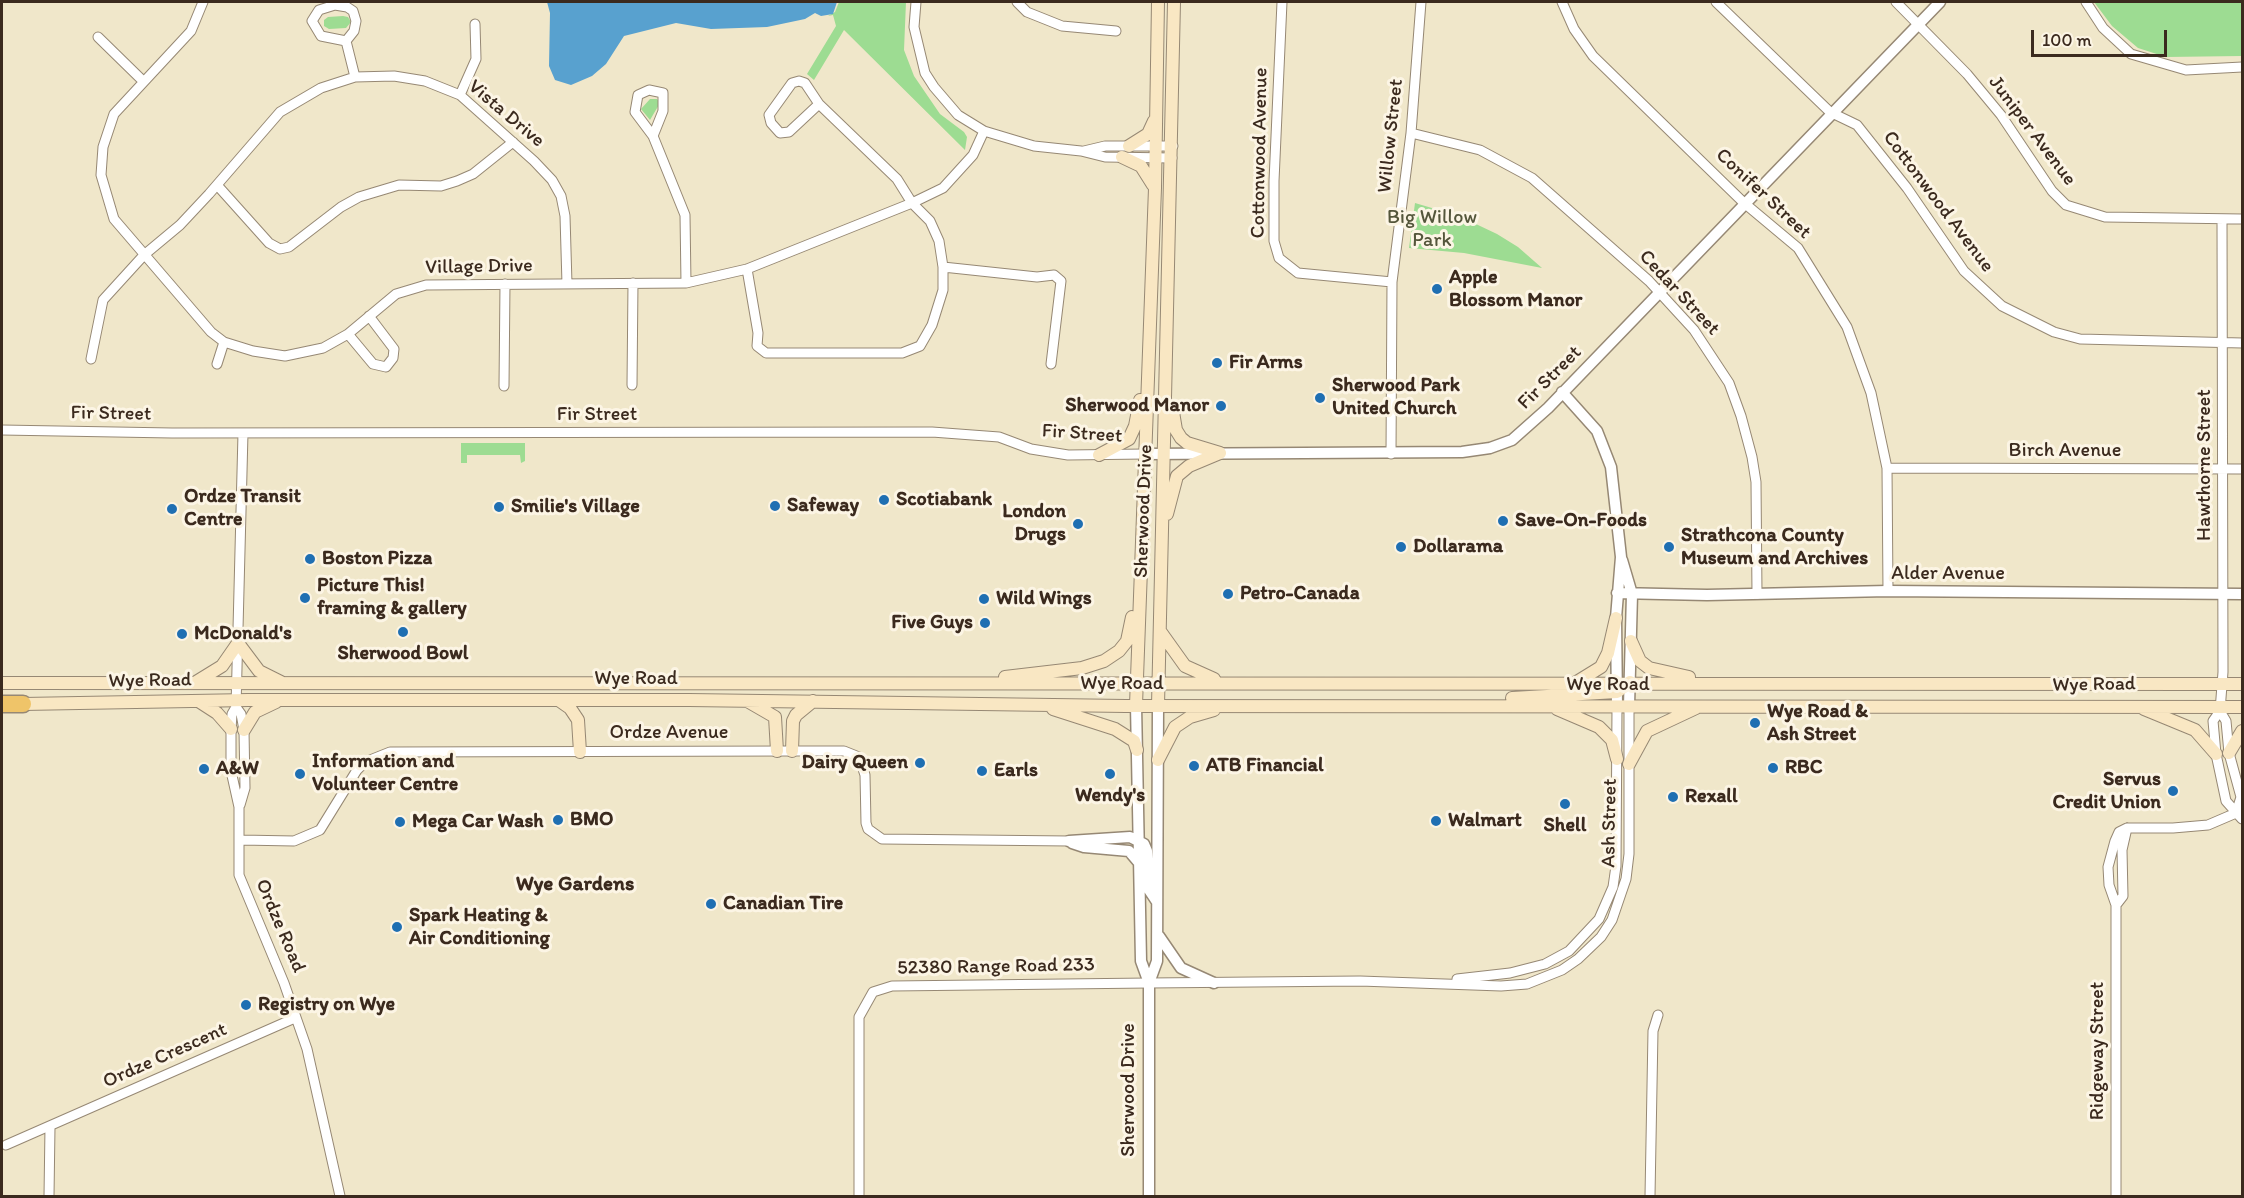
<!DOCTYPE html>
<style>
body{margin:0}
#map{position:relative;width:2244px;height:1198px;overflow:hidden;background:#f0e7ca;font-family:Itim,sans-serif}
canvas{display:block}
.frame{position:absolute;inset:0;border:3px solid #3b2a1e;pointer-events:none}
.scale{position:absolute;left:2031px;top:30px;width:136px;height:27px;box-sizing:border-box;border:3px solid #3b2a1e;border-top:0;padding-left:8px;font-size:18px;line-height:21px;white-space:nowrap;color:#3b2a1e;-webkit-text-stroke:4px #fcf5e5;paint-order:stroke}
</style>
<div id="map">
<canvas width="2244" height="1198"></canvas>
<div class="frame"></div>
<div class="scale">100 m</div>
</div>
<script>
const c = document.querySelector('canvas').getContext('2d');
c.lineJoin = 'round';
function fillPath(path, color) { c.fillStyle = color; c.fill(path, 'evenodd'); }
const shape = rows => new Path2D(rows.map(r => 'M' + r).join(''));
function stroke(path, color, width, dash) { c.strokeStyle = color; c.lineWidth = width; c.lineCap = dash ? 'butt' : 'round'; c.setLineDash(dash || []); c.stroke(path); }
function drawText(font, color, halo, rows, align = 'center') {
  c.font = font + ' Itim,sans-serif'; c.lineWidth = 6; c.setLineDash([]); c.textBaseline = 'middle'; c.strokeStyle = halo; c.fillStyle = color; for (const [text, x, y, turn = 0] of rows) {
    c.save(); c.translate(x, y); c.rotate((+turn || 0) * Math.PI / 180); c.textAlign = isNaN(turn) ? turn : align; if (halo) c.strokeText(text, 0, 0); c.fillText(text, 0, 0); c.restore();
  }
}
const green = shape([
 [839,2,906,2,904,50,914,76,940,114,964,132,967,137,965,150,844,30,814,80,807,74,836,26,833,15,828,16,835,12],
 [2094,2,2242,2,2242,56,2166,57,2138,48,2112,26],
 [343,16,348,17,351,22,346,28,329,29,324,26,324,20,328,17],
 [650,99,657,99,660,103,650,120,641,109],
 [1415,203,1459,216,1497,234,1518,247,1542,268,1464,253,1409,248],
 [461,443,525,443,525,461,521,463,520,455,467,455,467,463,461,463]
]);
const water = shape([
 [547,2,837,2,833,14,821,16,815,13,805,19,767,27,711,29,676,23,624,36,606,64,592,76,571,85,555,80,549,66,550,13]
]);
const minor = shape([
 [203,2,191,31,114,114,103,147,101,175,114,219,211,332,224,342,253,351,285,356,323,348,348,334,396,294,426,285,686,283,747,269,912,203,943,188,973,155,984,131],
 [916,2,914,27,925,73,934,87,958,115,984,131,1034,146,1081,151,1105,157,1172,158],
 [1017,2,1027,12,1062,26,1116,31],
 [1282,2,1274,181,1274,241,1279,258,1298,273,1392,282],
 [1562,2,1574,29,1593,56,1743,202,1798,248,1847,327,1871,393,1887,468,1888,591],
 [1716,2,1830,112,1857,125,1907,188,1964,271,2002,306,2054,332,2080,339,2242,343],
 [1896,2,1967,74,2001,115,2052,191,2066,205,2105,217,2242,219],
 [2086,2,2103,28,2131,54,2186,70,2242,67],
 [335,5,347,7,353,11,356,21,354,31,346,41,321,36,312,21,319,10,335,5],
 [98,37,143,81],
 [346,41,355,77],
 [460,95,476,59,475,24],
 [1411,133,1480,150,1532,178,1649,281,1694,330,1729,383,1741,416,1752,457,1756,482,1757,594],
 [653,136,663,111,663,93,649,90,638,95,635,112,653,136,685,215,686,283],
 [1084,151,1105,146,1173,146],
 [217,185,269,243,280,249,289,247,341,207,359,197,399,185,441,186,457,181,473,174,513,142],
 [2222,219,2223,672,2220,711,2213,721,2216,754,2226,801,2242,819],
 [943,267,1037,277,1054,275,1061,281,1051,364],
 [747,269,758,333,757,346,766,353,902,353,920,346,932,325,943,290,943,267,939,241,930,221,912,203,897,179,819,104,805,83,799,81,792,83,769,115,771,123,780,133,789,132,819,104],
 [348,334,373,364,386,367,393,358,394,349,369,316],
 [91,359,103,300,144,255,180,225,209,194,280,112,321,88,355,77,394,76,425,81,460,95,534,161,552,180,561,196,565,216,567,284],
 [217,364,224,342],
 [632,385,633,283],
 [504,386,505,284],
 [2,430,172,433,932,432,999,437,1031,449,1068,455,1145,454],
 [243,433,236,707,232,714,231,729,231,771,239,807,239,875,284,983,307,1049,340,1196],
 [1391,454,1392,282,1411,133,1421,2],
 [1887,468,2242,469],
 [236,707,241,714,244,730,245,788,240,805],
 [2220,711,2226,721,2229,753,2241,797,2236,813],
 [2127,828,2173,828,2208,825,2236,813],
 [241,840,294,841,320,830,357,770,365,762,390,752,792,751,844,751,859,757,865,775,866,823,868,829,882,839,1069,841],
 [2116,905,2123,896,2122,850,2127,828],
 [1457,979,1510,973,1545,964,1569,951,1599,919,1613,887,1616,866,1617,706],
 [6,1145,295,1018],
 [49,1196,50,1127],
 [859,1196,859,1017,873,992,892,986,1149,983,1360,981,1501,986,1527,984,1562,970,1578,959,1601,937,1612,920,1626,879,1629,854,1629,706],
 [1650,1196,1653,1031,1658,1015],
 [2116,1196,2116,905,2109,885,2108,867,2115,841,2119,832,2127,828]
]);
const tertiary = shape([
 [1562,392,1597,431,1611,467,1621,557,1616,618,1617,706],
 [1145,454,1462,452,1490,448,1512,440,1548,408,1940,2],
 [1622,560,1632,594,1629,706],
 [1617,593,1707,595,1888,591,2242,594],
 [1136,705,1141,961,1149,983,1149,1196],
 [1069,841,1130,837,1144,844,1147,851,1149,890,1157,902],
 [1072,843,1084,847,1129,851,1140,864],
 [1159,936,1181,968,1214,983],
 [1149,983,1157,961,1158,705]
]);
const secondary = shape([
 [1129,146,1148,134,1154,121],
 [1122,157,1141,166,1153,185],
 [1172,406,1176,430,1181,438,1187,443,1220,453],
 [1099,455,1129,439,1135,426,1140,400],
 [1167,514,1177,476,1189,466,1220,453],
 [1160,631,1185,666,1214,679],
 [1631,641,1640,661,1649,668,1689,677],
 [1005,677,1082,668,1104,661,1119,651,1127,641,1132,617],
 [196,682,222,666,238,643,259,671,281,682],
 [2,683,2242,684],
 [1575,683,1601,667,1608,653,1616,618],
 [1512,698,1617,692,1630,682],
 [560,701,570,708,578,720,580,752],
 [200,702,217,713,231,729],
 [749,702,775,717,777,751],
 [23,704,248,700,689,700,1126,706,2242,707],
 [1136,705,1155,188,1158,2],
 [1158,705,1174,2],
 [1053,709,1115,729,1134,741,1137,750],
 [1557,709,1599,727,1612,740,1617,759],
 [2144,709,2195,730,2216,754],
 [244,730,255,712,276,702],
 [792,751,793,721,796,715,813,701],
 [2229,753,2242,731],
 [1158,760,1175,727,1190,717,1214,710],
 [1629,764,1647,731,1696,708]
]);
const motorway = shape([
 [2,704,23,704]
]);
const markers = [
 [1437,289,6,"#1f6fb2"],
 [1217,363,6,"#1f6fb2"],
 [1320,398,6,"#1f6fb2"],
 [1221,406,6,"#1f6fb2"],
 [884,500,6,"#1f6fb2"],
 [775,506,6,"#1f6fb2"],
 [499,507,6,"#1f6fb2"],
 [172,509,6,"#1f6fb2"],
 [1503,521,6,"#1f6fb2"],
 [1078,524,6,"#1f6fb2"],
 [1401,547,6,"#1f6fb2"],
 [1669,547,6,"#1f6fb2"],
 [310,559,6,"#1f6fb2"],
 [1228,594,6,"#1f6fb2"],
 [305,598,6,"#1f6fb2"],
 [984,599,6,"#1f6fb2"],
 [985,623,6,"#1f6fb2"],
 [403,632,6,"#1f6fb2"],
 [182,634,6,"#1f6fb2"],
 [1755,723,6,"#1f6fb2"],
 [920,763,6,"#1f6fb2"],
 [1194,766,6,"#1f6fb2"],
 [1773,768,6,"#1f6fb2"],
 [204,769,6,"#1f6fb2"],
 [982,771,6,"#1f6fb2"],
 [300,774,6,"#1f6fb2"],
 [1110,774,6,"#1f6fb2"],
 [2173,791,6,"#1f6fb2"],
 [1673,797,6,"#1f6fb2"],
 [1565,804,6,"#1f6fb2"],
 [558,820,6,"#1f6fb2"],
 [1436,821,6,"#1f6fb2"],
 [400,822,6,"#1f6fb2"],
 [711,904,6,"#1f6fb2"],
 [397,927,6,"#1f6fb2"],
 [246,1005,6,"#1f6fb2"]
];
const streetNames = [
 ["Vista Drive",506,114,40],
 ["Juniper Avenue",2032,131,53],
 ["Willow Street",1391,136,-84],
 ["Cottonwood Avenue",1260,153,-89],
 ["Conifer Street",1763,194,43],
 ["Cottonwood Avenue",1938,202,53],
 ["Village Drive",479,267,-1],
 ["Cedar Street",1679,293,47],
 ["Fir Street",1550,378,-45],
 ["Fir Street",111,414,1],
 ["Fir Street",597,415],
 ["Fir Street",1082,434,4],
 ["Birch Avenue",2065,451],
 ["Hawthorne Street",2205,465,-90],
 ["Sherwood Drive",1144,511,-88],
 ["Alder Avenue",1948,574],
 ["Wye Road",636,679],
 ["Wye Road",150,681,-1],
 ["Wye Road",1122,684],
 ["Wye Road",1608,685],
 ["Wye Road",2094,685,-1],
 ["Ordze Avenue",669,733],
 ["Ash Street",1610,823,-89],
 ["Ordze Road",280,926,67],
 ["52380 Range Road 233",996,967,-1],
 ["Ridgeway Street",2098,1051,-90],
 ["Ordze Crescent",165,1056,-24],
 ["Sherwood Drive",1129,1090,-90]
];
const parkNames = [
 ["Big Willow",1432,218],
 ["Park",1432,241]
];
const poiNames = [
 ["Apple",1449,278],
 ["Blossom Manor",1449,301],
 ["Fir Arms",1229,363],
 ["Sherwood Park",1332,386],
 ["United Church",1332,409],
 ["Sherwood Manor",1209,406,"right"],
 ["Ordze Transit",184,497],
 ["Centre",184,520],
 ["Scotiabank",896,500],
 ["Safeway",787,506],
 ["Smilie's Village",511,507],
 ["London",1066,512,"right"],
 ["Drugs",1066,535,"right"],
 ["Save-On-Foods",1515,521],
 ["Strathcona County",1681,536],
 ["Museum and Archives",1681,559],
 ["Dollarama",1413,547],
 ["Boston Pizza",322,559],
 ["Picture This!",317,586],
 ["framing & gallery",317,609],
 ["Petro-Canada",1240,594],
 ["Wild Wings",996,599],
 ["Five Guys",973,623,"right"],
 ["McDonald's",194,634],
 ["Sherwood Bowl",403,654,"center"],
 ["Wye Road &",1767,712],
 ["Ash Street",1767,735],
 ["Information and",312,762],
 ["Volunteer Centre",312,785],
 ["Dairy Queen",908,763,"right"],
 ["ATB Financial",1206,766],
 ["RBC",1785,768],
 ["A&W",216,769],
 ["Earls",994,771],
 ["Servus",2161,780,"right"],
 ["Credit Union",2161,803,"right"],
 ["Wendy's",1110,796,"center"],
 ["Rexall",1685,797],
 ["BMO",570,820],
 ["Walmart",1448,821],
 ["Mega Car Wash",412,822],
 ["Shell",1565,826,"center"],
 ["Canadian Tire",723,904],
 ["Spark Heating &",409,916],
 ["Air Conditioning",409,939],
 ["Registry on Wye",258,1005]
];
const neighbourhoodNames = [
 ["Wye Gardens",575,885]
];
fillPath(green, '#9ddc92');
fillPath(water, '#58a1cf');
stroke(minor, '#968874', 11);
stroke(tertiary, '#968874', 13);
stroke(secondary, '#968874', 14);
stroke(motorway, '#968874', 19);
stroke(minor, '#fff', 9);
stroke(tertiary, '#fff', 10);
stroke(secondary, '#f9e7c3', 12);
stroke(motorway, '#efc469', 16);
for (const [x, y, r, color] of markers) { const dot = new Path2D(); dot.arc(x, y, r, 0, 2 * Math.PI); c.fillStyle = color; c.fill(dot); stroke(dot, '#fcf5e5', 2); }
drawText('20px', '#3b2a1e', '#fcf5e5', streetNames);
drawText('20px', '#54563b', '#fcf5e5', parkNames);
drawText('bold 20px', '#3b2a1e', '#fcf5e5', poiNames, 'left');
drawText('bold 21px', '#3b2a1e', '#fcf5e5', neighbourhoodNames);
</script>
